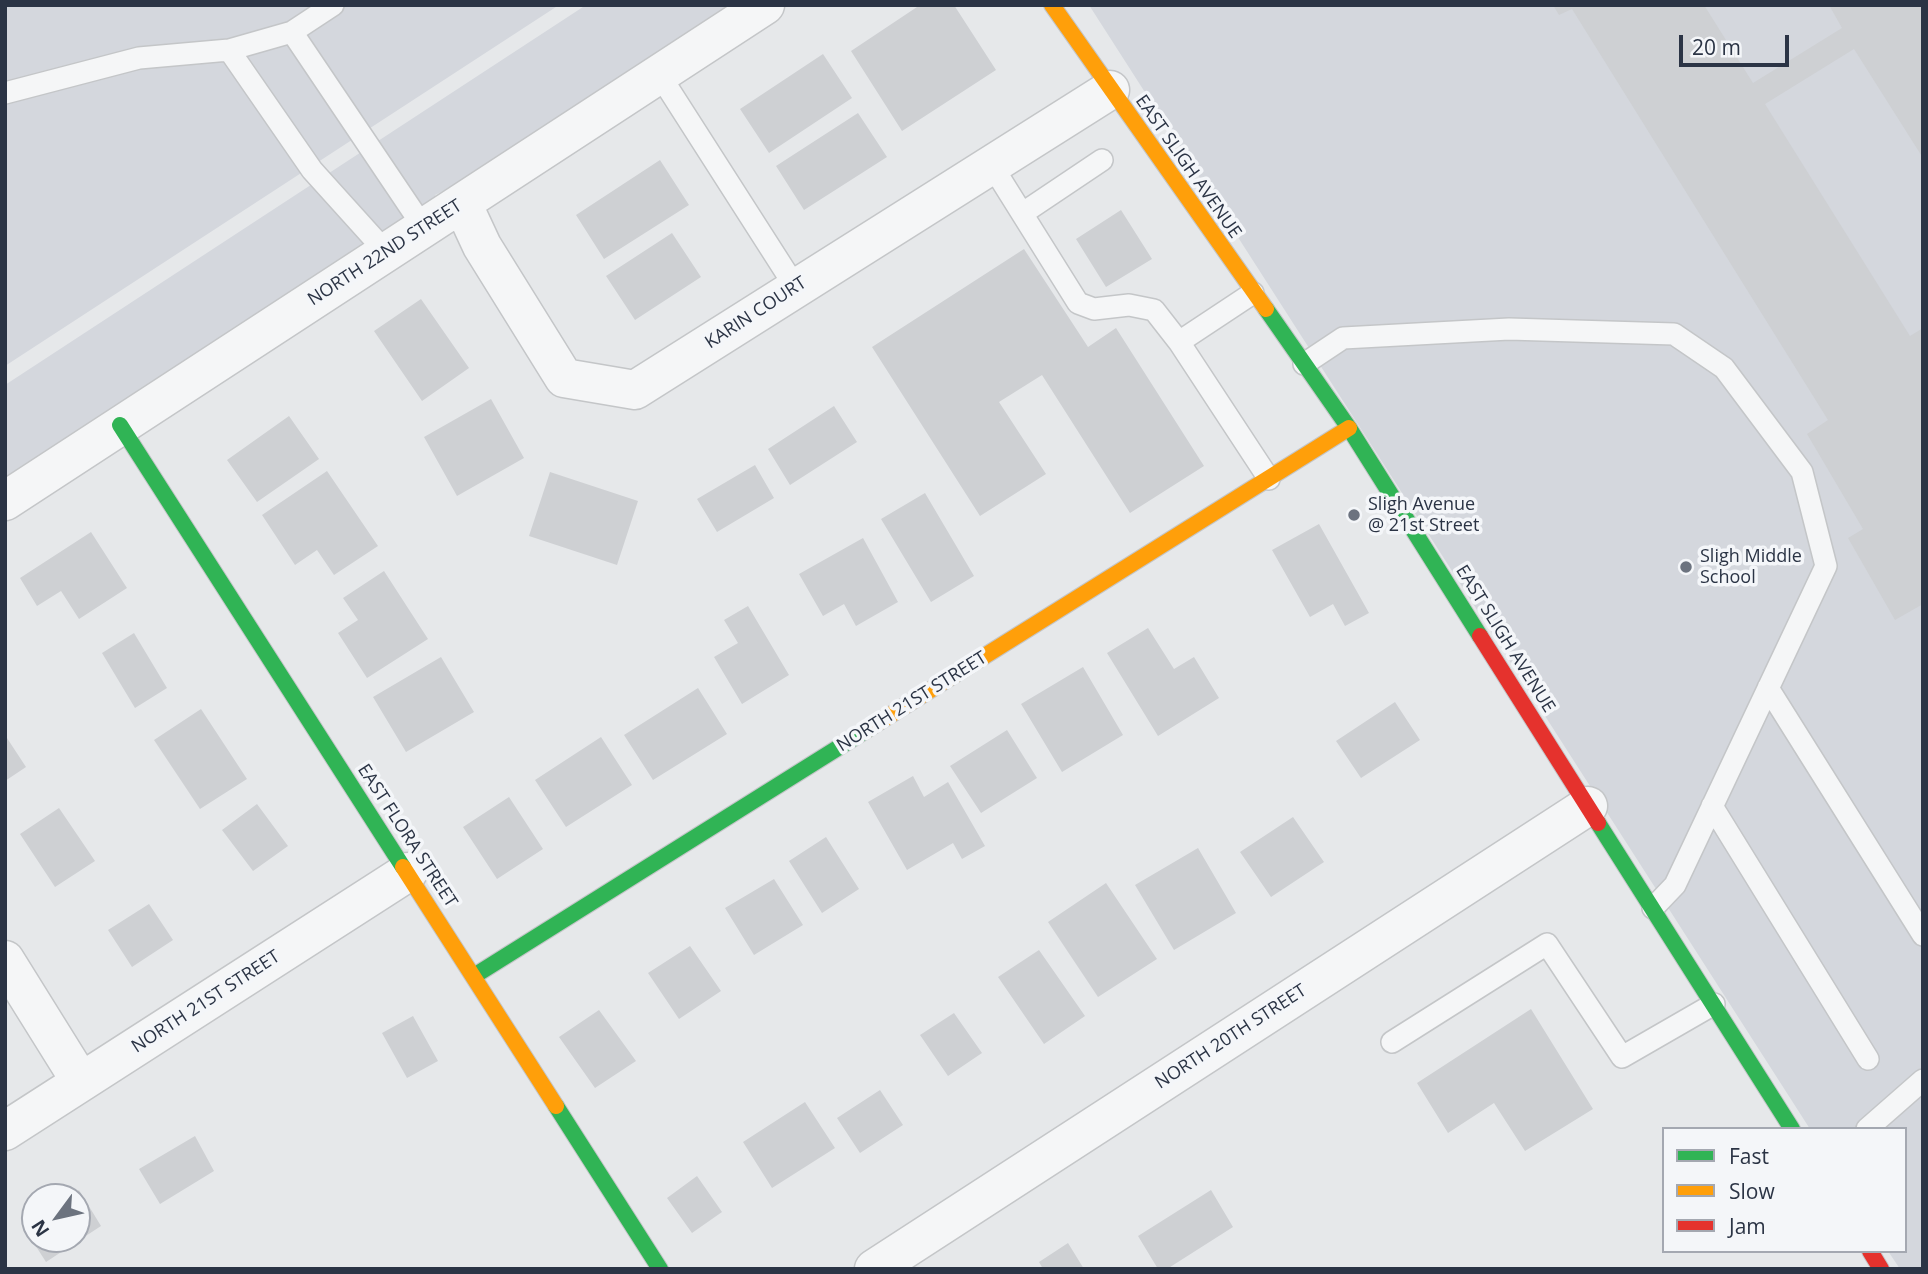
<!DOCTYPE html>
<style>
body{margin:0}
#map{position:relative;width:1928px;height:1274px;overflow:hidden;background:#e6e8ea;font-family:"Open Sans",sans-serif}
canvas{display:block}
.frame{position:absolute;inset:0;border:7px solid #2b3445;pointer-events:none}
.legend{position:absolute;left:1662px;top:1127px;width:245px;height:126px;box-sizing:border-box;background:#f4f6f9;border:2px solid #a4a8b1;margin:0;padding:9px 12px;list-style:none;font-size:21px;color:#2b3445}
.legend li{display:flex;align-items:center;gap:14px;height:35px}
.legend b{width:35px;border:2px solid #a4a8b1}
.north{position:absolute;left:21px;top:1183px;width:70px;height:70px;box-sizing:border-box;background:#f4f6f9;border:2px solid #a4a8b1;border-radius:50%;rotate:237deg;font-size:19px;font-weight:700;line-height:28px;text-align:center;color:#2b3445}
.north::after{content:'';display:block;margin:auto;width:24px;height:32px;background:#6c737f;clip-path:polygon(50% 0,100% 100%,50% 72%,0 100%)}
.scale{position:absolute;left:1679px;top:35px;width:110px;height:32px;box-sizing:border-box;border:4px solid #2b3445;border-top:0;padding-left:9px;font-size:21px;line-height:24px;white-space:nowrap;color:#2b3445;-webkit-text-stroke:5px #f4f6f9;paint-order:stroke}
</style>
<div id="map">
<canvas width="1928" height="1274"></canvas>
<div class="frame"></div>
<ul class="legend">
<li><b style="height:9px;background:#30b455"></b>Fast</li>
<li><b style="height:9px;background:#ff9f0a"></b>Slow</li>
<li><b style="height:9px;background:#e5322d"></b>Jam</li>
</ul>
<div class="north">N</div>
<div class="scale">20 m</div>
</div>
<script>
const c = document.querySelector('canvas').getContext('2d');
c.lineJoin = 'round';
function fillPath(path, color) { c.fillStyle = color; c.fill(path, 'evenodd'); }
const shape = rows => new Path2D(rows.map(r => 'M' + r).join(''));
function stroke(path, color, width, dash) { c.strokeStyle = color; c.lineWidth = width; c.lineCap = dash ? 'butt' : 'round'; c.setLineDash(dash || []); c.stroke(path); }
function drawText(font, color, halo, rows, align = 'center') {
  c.font = font + ' "Open Sans",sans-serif'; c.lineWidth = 7; c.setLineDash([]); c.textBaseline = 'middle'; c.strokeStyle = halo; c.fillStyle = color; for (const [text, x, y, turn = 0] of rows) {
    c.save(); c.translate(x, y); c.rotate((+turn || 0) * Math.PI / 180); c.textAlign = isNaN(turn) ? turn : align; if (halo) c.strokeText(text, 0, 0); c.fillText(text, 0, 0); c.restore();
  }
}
const built = shape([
 [5,5,559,5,5,366],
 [586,5,730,5,453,186,435,195,436,197,5,479,5,385],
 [1089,5,1923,5,1923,1269,1900,1269,1888,1251,1905,1251,1905,1129,1810,1129]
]);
const building = shape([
 [920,5,954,5,996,70,902,131,851,51],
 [1553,5,1704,5,1753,83,1842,28,1829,5,1923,5,1923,158,1854,49,1765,104,1910,336,1923,328,1923,604,1895,620,1848,538,1863,529,1807,434,1828,420,1572,9,1559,15],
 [823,54,852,98,769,153,740,109],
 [858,113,887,157,804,210,776,166],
 [660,160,689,205,604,259,576,215],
 [1121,210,1152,259,1106,287,1076,239],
 [672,233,701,277,635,320,606,276],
 [1024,249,1088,347,1116,328,1204,466,1130,513,1042,375,999,402,1046,474,980,516,872,347],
 [421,299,469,368,422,401,374,331],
 [491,399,524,458,457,496,424,437],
 [834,406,857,442,790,485,768,449],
 [289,416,319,459,257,502,227,460],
 [755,465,774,498,717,532,697,499],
 [327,471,378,546,334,575,317,550,295,565,262,515],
 [550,472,638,501,617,565,529,536],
 [925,493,974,576,931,602,881,519],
 [1319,524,1369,613,1345,626,1333,604,1310,617,1272,550],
 [91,532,127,588,79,619,61,591,37,606,20,578],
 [863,538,898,602,856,626,844,604,823,616,799,574],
 [384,571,428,639,367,678,338,633,358,620,343,598],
 [748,606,789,675,742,704,714,657,738,643,724,620],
 [1148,628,1174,669,1194,657,1219,698,1158,736,1107,653],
 [134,633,167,688,135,708,102,653],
 [441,657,474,712,406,752,373,697],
 [1083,667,1123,735,1062,772,1021,704],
 [698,688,727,734,653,780,624,735],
 [1395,702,1420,740,1361,778,1336,741],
 [201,709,247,779,200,809,154,740],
 [1007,730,1037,778,981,813,950,766],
 [5,735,26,767,5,781],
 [601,737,632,785,566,827,535,780],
 [913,776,924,797,948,782,985,846,962,859,953,843,907,870,868,802],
 [509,797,543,849,497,879,463,827],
 [257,804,288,846,253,871,222,830],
 [59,808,95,861,55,887,20,834],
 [1293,817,1324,862,1271,897,1240,852],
 [826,837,859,889,822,913,789,861],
 [1198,848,1236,913,1174,950,1135,885],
 [774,879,803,925,754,955,725,908],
 [1106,883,1157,959,1098,997,1048,922],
 [149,904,173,940,132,967,108,930],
 [690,946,721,991,679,1019,648,973],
 [1039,950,1085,1016,1044,1044,998,977],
 [1531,1009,1593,1109,1525,1151,1494,1103,1448,1133,1417,1083],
 [599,1010,636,1061,595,1088,559,1037],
 [954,1013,982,1053,948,1076,920,1035],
 [413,1016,438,1061,407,1078,382,1033],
 [880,1090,903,1125,860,1153,837,1118],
 [805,1102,835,1148,772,1188,743,1142],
 [195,1136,214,1171,160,1204,139,1169],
 [697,1176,722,1212,692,1233,667,1198],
 [79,1190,101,1226,46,1262,23,1226,35,1219,35,1239,77,1239,77,1197,69,1197],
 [1211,1190,1233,1227,1167,1269,1158,1269,1138,1236],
 [1068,1243,1084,1269,1043,1269,1039,1262]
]);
const lane = shape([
 [292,32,424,228],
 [229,50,312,170,386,252],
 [659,74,796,288],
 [5,93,139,58,229,50,292,32,333,5],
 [991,164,1078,303,1094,309,1129,305,1154,310,1179,342,1269,479],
 [1023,213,1102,160],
 [1179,342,1253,293],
 [1304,364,1343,338,1509,329,1674,334,1724,368,1802,472,1826,566,1675,885,1653,908],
 [1768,688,1923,935],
 [1712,806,1868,1059],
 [1392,1042,1547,944,1622,1057,1714,1004],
 [1867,1129,1923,1080]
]);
const street = shape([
 [462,203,482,246,564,378,635,390,1110,90],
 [5,501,765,5],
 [5,960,81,1082],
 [5,1131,408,872],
 [874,1269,1588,806]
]);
const fast = shape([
 [1266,309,1349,428,1480,636],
 [120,425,403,867],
 [1598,823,1792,1129],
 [474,976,868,729],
 [556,1106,660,1269]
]);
const slow = shape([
 [1052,5,1266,309],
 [868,729,1349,428],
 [403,867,556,1106]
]);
const jam = shape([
 [1480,636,1598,823],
 [1870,1251,1881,1269]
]);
const markers = [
 [1354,515,7,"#6c737f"],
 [1686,567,7,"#6c737f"]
];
const streetNames = [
 ["EAST SLIGH AVENUE",1188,167,55],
 ["NORTH 22ND STREET",385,253,-33],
 ["KARIN COURT",756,313,-33],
 ["EAST SLIGH AVENUE",1505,639,58],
 ["NORTH 21ST STREET",912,702,-32],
 ["EAST FLORA STREET",407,836,57],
 ["NORTH 21ST STREET",206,1002,-33],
 ["NORTH 20TH STREET",1231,1037,-33]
];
const poiNames = [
 ["Sligh Avenue",1368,505],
 ["@ 21st Street",1368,526],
 ["Sligh Middle",1700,557],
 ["School",1700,578]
];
fillPath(built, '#d4d7dd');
fillPath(building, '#ced0d3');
stroke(lane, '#c4c6c8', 24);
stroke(street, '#c4c6c8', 41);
stroke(fast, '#c4c6c8', 18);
stroke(slow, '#c4c6c8', 18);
stroke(jam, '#c4c6c8', 18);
stroke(lane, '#f5f6f7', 21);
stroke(street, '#f5f6f7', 38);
stroke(fast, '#30b455', 16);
stroke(slow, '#ff9f0a', 16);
stroke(jam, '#e5322d', 16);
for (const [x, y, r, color] of markers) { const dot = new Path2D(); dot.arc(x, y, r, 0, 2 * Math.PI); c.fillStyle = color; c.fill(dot); stroke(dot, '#f4f6f9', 2.5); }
drawText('18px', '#2b3445', '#f4f6f9', streetNames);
drawText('18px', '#2b3445', '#f4f6f9', poiNames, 'left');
</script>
